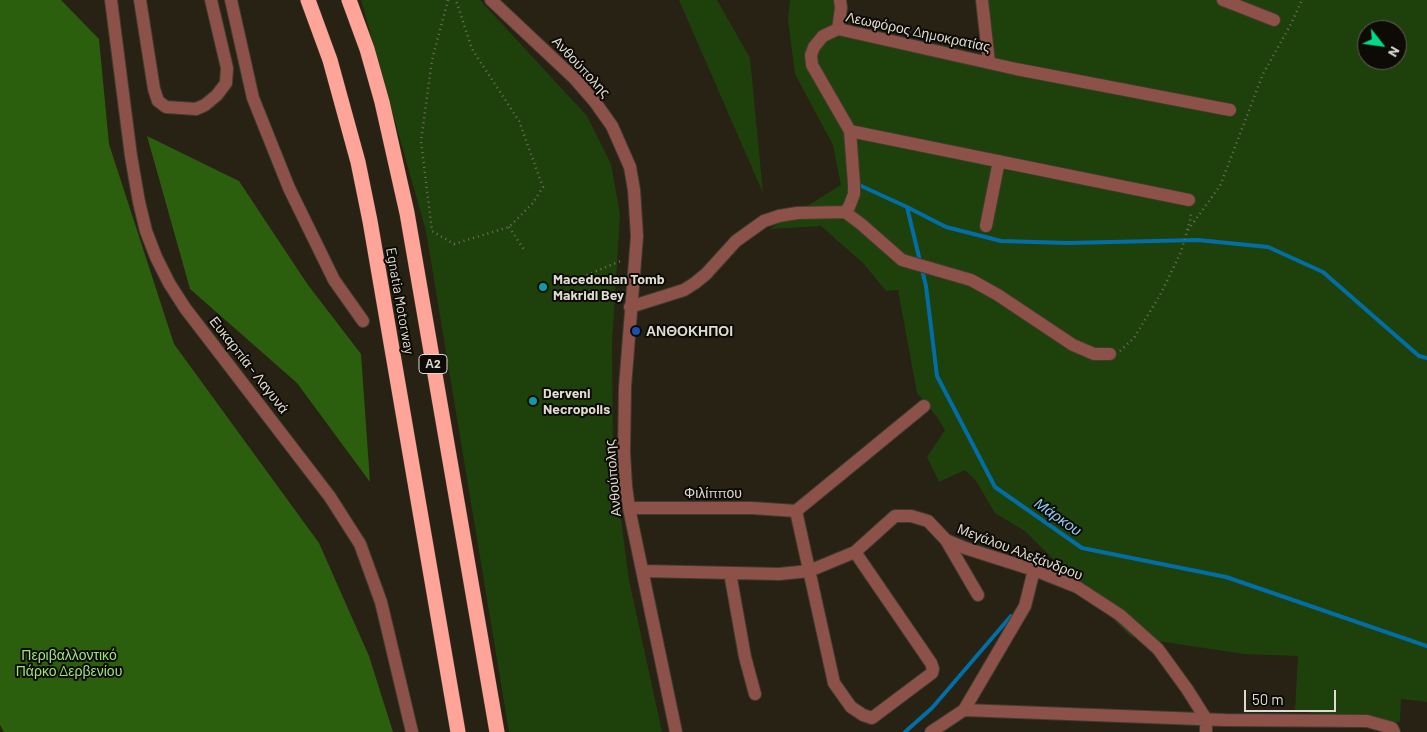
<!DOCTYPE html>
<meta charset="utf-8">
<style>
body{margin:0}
#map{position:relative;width:1427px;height:732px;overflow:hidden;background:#272213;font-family:Barlow,sans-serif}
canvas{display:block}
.north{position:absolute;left:1357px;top:20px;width:50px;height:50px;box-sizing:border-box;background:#0e0b06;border:1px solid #615e58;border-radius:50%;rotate:120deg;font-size:14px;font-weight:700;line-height:20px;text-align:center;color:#dedbd2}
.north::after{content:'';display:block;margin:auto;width:18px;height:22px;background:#02d98b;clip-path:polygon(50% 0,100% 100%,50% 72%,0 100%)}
.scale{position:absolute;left:1244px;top:690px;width:92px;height:22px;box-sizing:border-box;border:2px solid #dedbd2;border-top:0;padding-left:6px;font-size:15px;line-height:18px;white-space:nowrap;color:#dedbd2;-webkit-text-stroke:4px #0e0b06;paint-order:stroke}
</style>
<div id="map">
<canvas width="1427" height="732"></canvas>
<div class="north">N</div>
<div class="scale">50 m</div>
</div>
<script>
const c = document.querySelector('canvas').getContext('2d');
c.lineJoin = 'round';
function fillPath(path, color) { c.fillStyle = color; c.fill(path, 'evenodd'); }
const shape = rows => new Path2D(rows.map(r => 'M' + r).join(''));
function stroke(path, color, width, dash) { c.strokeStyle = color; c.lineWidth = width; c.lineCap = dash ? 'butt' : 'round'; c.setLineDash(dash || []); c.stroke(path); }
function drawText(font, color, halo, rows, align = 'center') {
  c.font = font + ' Barlow,sans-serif'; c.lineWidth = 4; c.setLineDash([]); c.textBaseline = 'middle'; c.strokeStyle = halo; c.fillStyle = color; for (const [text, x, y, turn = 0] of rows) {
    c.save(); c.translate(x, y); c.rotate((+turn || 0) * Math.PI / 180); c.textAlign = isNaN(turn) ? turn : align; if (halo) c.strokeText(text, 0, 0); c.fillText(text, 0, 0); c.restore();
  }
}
const green = shape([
 [361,0,480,0,587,116,611,164,620,215,612,343,613,459,629,580,662,732,509,732,426,231],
 [679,0,717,0,750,58,763,193],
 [790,0,840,0,838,29,989,62,982,0,1427,0,1427,702,1401,699,1400,722,1295,711,1298,656,1244,654,1131,637,1025,531,995,513,976,481,965,470,939,482,927,457,945,430,937,417,917,393,898,290,886,291,864,264,821,226,770,229,841,185,833,145,795,74,788,20],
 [1367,30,1397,30,1397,60,1367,60]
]);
const forest = shape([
 [0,0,61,0,99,39,109,144,174,344,319,543,369,656,393,732,4,732,0,725],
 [147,136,239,181,308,285,361,354,370,482,297,383,190,289]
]);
const stream = shape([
 [859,185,907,207,926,286,937,376,995,487,1082,548,1226,577,1427,646],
 [907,207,946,227,1001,241,1068,243,1198,240,1268,247,1323,272,1419,356,1427,358],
 [905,732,932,708,1011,616]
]);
const path = shape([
 [448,0,432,60,421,141,432,231,454,244,509,227,533,203,543,187,519,121,472,49,456,0],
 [509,227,525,251],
 [1188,230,1220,186,1263,74,1291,24,1302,0],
 [582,277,623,260],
 [1120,351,1134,338,1160,295,1181,252,1191,217,1190,211]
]);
const minor = shape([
 [111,0,131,156,139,202,146,231,156,257,169,283,185,308,330,497,360,544,381,602,412,732],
 [140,0,154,89,158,101,166,107,196,109,205,105,217,95,226,83,227,68,211,0],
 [231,0,253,98,289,188,334,280,363,321],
 [491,0,575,79,595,102,612,126,630,167,634,190,637,236,625,387,624,452,626,486,629,508,676,732],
 [982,0,989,62],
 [1223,0,1274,20],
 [838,29,841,8,840,0],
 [850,131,1189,200],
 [845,212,861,224,902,260,971,280,998,295,1073,345,1094,354,1110,354],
 [986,226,999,161],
 [630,307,684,290,695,283,706,274,736,241,764,221,779,216,797,213,845,212,849,207,854,194,854,184,850,131,812,65,811,55,814,47,823,36,838,29,1016,69,1230,110],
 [629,508,752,508,796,511],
 [796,511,834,683,851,707,863,715,872,718,932,673,933,669,931,663,855,552],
 [796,511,924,406],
 [946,540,978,595],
 [643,571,779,574,809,571,855,552,895,516,911,516,928,521,946,540,965,548,1034,570,1077,587,1120,615,1158,649,1187,689,1206,719],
 [730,573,745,657,755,694],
 [964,710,1225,720,1367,721,1392,728,1394,732],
 [931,732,964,710,1025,606,1034,570],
 [1206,732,1206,719]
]);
const highway = shape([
 [308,0,330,60,358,162,370,221,458,732],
 [349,0,367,49,382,102,407,213,497,732]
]);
const markers = [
 [543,287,5,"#0f9aa8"],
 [636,331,5,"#1a4fb4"],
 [533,401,5,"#0f9aa8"]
];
const shields = [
 [433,364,28]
];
const shieldNames = [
 ["Α2",433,364]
];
const streetNames = [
 ["Λεωφόρος Δημοκρατίας",918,32,12],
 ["Ανθούπολης",581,67,47],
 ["Egnatia Motorway",400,301,80],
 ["Ευκαρπία - Λαγυνά",249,365,52],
 ["Ανθούπολης",613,478,-95],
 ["Φιλίππου",713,493],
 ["Μεγάλου Αλεξάνδρου",1020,552,21]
];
const poiNames = [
 ["Macedonian Tomb",553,279],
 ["Makridi Bey",553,295],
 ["ΑΝΘΟΚΗΠΟΙ",646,331],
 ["Derveni",543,393],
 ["Necropolis",543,409]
];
const parkNames = [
 ["Περιβαλλοντικό",69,655],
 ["Πάρκο Δερβενίου",69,671]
];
const waterNames = [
 ["Μάρκου",1058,517,35]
];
fillPath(green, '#1e410c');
fillPath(forest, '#2b5e0d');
stroke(stream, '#036da6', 4);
stroke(minor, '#413c2e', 14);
stroke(highway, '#413c2e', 16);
stroke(path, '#726e61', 2.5, [1, 4]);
stroke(minor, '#8c5149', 12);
stroke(highway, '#fea498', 15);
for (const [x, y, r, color] of markers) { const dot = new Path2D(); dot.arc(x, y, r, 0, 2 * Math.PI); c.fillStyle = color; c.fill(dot); stroke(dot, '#0e0b06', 2); }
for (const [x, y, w] of shields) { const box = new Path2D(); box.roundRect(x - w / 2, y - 9.5, w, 19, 4); c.fillStyle = '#0e0b06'; c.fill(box); stroke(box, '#dedbd2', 1); }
drawText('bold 12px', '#dedbd2', null, shieldNames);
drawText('14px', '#dedbd2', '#0e0b06', streetNames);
drawText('bold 14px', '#dedbd2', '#0e0b06', poiNames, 'left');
drawText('14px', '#9ce37e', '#0e0b06', parkNames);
drawText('italic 15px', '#8fcbfa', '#0e0b06', waterNames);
</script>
